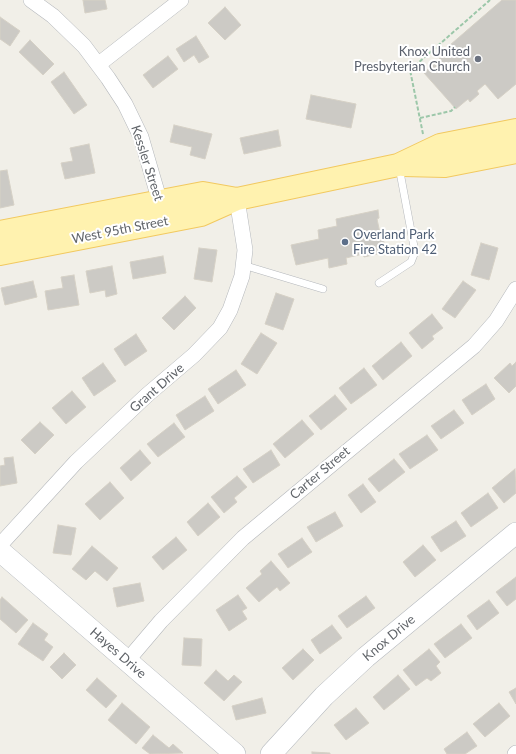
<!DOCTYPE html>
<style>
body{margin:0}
canvas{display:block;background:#f1efe8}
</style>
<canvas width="516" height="754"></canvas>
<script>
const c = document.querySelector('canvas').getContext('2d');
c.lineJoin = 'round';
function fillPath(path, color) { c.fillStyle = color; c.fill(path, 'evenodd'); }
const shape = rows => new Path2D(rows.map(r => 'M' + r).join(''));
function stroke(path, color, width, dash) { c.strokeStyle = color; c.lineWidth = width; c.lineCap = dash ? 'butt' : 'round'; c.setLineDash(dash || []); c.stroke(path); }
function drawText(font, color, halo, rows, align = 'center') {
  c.font = font + ' Lato,sans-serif'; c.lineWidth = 4; c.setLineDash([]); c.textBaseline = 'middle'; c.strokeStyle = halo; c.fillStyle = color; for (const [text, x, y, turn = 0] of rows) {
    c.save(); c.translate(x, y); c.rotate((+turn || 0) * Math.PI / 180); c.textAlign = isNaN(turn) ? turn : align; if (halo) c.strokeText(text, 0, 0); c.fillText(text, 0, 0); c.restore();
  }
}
const building = shape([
 [83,0,105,0,107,9,85,13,83,0],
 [502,0,516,0,516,84,498,99,485,84,477,91,479,94,470,102,468,99,456,109,424,73,452,47,450,45,502,0],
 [225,7,241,25,225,40,208,23,225,7],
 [0,17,20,31,10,46,0,39,0,17],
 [196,36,209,57,199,63,194,55,184,62,176,49,196,36],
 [30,40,54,64,43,75,19,52,30,40],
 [168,56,178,69,153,88,143,75,168,56],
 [64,72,87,105,74,114,51,82,64,72],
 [311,95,356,104,351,128,306,119,311,95],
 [174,125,212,134,205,159,190,155,192,147,170,142,174,125],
 [278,130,281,146,244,154,240,138,278,130],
 [89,144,95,173,65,179,61,163,73,161,70,148,89,144],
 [7,170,14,205,0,208,0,171,7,170],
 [378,210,379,218,377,219,380,233,382,233,386,252,364,257,363,254,346,258,347,264,329,268,328,258,296,265,291,245,319,239,318,230,337,226,336,219,378,210],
 [481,243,498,248,489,280,471,275,481,243],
 [199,248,217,250,212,282,194,279,199,248],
 [163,256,166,273,133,279,130,262,163,256],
 [112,266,117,294,106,297,105,290,90,293,86,271,112,266],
 [74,275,79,305,48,310,45,291,63,288,61,277,74,275],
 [33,281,37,297,5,305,1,288,33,281],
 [463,281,476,290,455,318,442,309,463,281],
 [276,293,294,299,283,330,265,324,276,293],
 [185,296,196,308,174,330,162,318,185,296],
 [432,314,443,328,432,336,434,339,422,349,409,333,432,314],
 [261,333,277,343,257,374,241,364,261,333],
 [136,334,147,351,125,366,114,349,136,334],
 [401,342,412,356,383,380,372,366,401,342],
 [516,362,516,386,509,393,494,378,510,363,512,366,516,362],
 [103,363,116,381,94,396,82,378,103,363],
 [364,368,377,385,351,404,339,388,364,368],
 [236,370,246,385,218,404,208,389,236,370],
 [486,384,495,399,472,415,462,400,486,384],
 [72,391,86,407,66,424,52,408,72,391],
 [335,395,347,409,321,430,309,416,335,395],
 [205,396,214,411,185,430,176,415,205,396],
 [454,410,464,423,441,439,431,426,454,410],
 [302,420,314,434,285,458,273,444,302,420],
 [40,422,54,435,35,454,21,440,40,422],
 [174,423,185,437,158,457,147,444,174,423],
 [427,435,438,450,410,469,399,454,427,435],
 [140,450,151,463,131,481,120,468,140,450],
 [271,450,280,465,253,483,243,469,271,450],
 [13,457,17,483,0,486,0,466,5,465,4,458,13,457],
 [394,459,405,472,379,492,368,479,394,459],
 [515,469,516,493,504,503,492,488,515,469],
 [237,476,247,487,234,498,237,502,224,513,211,497,237,476],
 [110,482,124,498,100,520,85,504,110,482],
 [363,484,376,502,361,513,348,495,363,484],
 [488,493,498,508,471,527,461,513,488,493],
 [208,503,220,517,198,536,187,522,208,503],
 [335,512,343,526,316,542,307,527,335,512],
 [456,521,466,536,441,552,431,537,456,521],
 [58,525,76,528,71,555,53,553,58,525],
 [176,537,187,550,163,570,152,557,176,537],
 [302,538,312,552,288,568,278,554,302,538],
 [423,545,436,560,415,577,403,562,423,545],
 [92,546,118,568,107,581,95,571,86,580,72,569,92,546],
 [271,561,290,583,280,591,277,587,259,602,246,588,262,574,260,571,271,561],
 [516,577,516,599,507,606,496,592,516,577],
 [140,583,144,601,117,607,113,588,140,583],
 [238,595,247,608,242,611,247,619,229,631,216,610,238,595],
 [366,596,375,608,347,628,338,616,366,596],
 [2,597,28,620,16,633,0,619,0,600,2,597],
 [489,600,499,613,477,630,467,616,489,600],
 [33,623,48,634,44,640,53,647,43,661,18,644,33,623],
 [461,624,472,638,445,658,434,644,461,624],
 [332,625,342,638,320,654,311,640,332,625],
 [184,638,202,639,201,666,182,665,184,638],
 [303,649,314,660,293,680,282,668,303,649],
 [429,649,440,662,436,666,441,673,431,681,427,678,416,686,403,670,429,649],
 [64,653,76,665,62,679,50,667,64,653],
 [216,670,228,681,234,675,242,682,224,701,204,683,216,670],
 [398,675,410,689,384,710,373,697,398,675],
 [97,678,117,696,106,708,86,690,97,678],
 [516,688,516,704,509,692,516,688],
 [262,698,266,713,236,720,232,706,262,698],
 [122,703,150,727,136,744,108,720,122,703],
 [499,703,510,716,485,737,473,724,499,703],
 [356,708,369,723,346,740,334,725,356,708],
 [467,732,477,746,465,754,447,754,444,749,467,732],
 [153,735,169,748,173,744,183,753,150,754,142,748,153,735],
 [312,752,330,753,330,754,312,754,312,752]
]);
const path = shape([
 [420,118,451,111,455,107],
 [423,134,410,70,490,0]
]);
const lane = shape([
 [243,265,323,289],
 [379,283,411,262,415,252,399,167]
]);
const street = shape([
 [31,0,53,16,84,46,108,78,125,104,141,137,162,209],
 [99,64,181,0],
 [0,545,76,462,147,395,194,355,220,328,230,310,242,276,245,250,237,199],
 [127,661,161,621,243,538,474,346,496,321,516,289],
 [515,754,516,753]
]);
const secondary = shape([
 [0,551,235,754],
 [271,754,324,696,366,657,516,533]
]);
const primary = shape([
 [403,165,445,166,516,152],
 [0,232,203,193,237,199],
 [0,254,201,215,237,199,398,165,440,145,516,130]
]);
const markers = [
 [478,59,4,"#6b7280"],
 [345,242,4,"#5c6f8a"]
];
const worshipNames = [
 ["Knox United",470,52],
 ["Presbyterian Church",470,67]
];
const streetNames = [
 ["Kessler Street",147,163,72],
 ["West 95th Street",120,230,-11],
 ["Grant Drive",157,388,-41],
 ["Carter Street",320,473,-40],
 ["Knox Drive",389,638,-40],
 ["Hayes Drive",118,653,41]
];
const serviceNames = [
 ["Overland Park",353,235],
 ["Fire Station 42",353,250]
];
fillPath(building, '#cccac5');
stroke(building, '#d6d1c6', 1);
stroke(lane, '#b5b8bc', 8);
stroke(street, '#b5b8bc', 16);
stroke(secondary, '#b6babf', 22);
stroke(primary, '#f2c960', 24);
stroke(path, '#9cc7a9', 2, [4, 2]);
stroke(lane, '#fff', 7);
stroke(street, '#fff', 15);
stroke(secondary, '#fff', 21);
stroke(primary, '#fff2af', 22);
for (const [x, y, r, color] of markers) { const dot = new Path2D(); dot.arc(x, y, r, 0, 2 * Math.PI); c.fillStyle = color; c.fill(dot); stroke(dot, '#fff', 1.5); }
drawText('13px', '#5b616d', '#fff', worshipNames, 'right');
drawText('13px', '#5f6368', '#fff', streetNames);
drawText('13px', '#4e5e75', '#fff', serviceNames, 'left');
</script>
